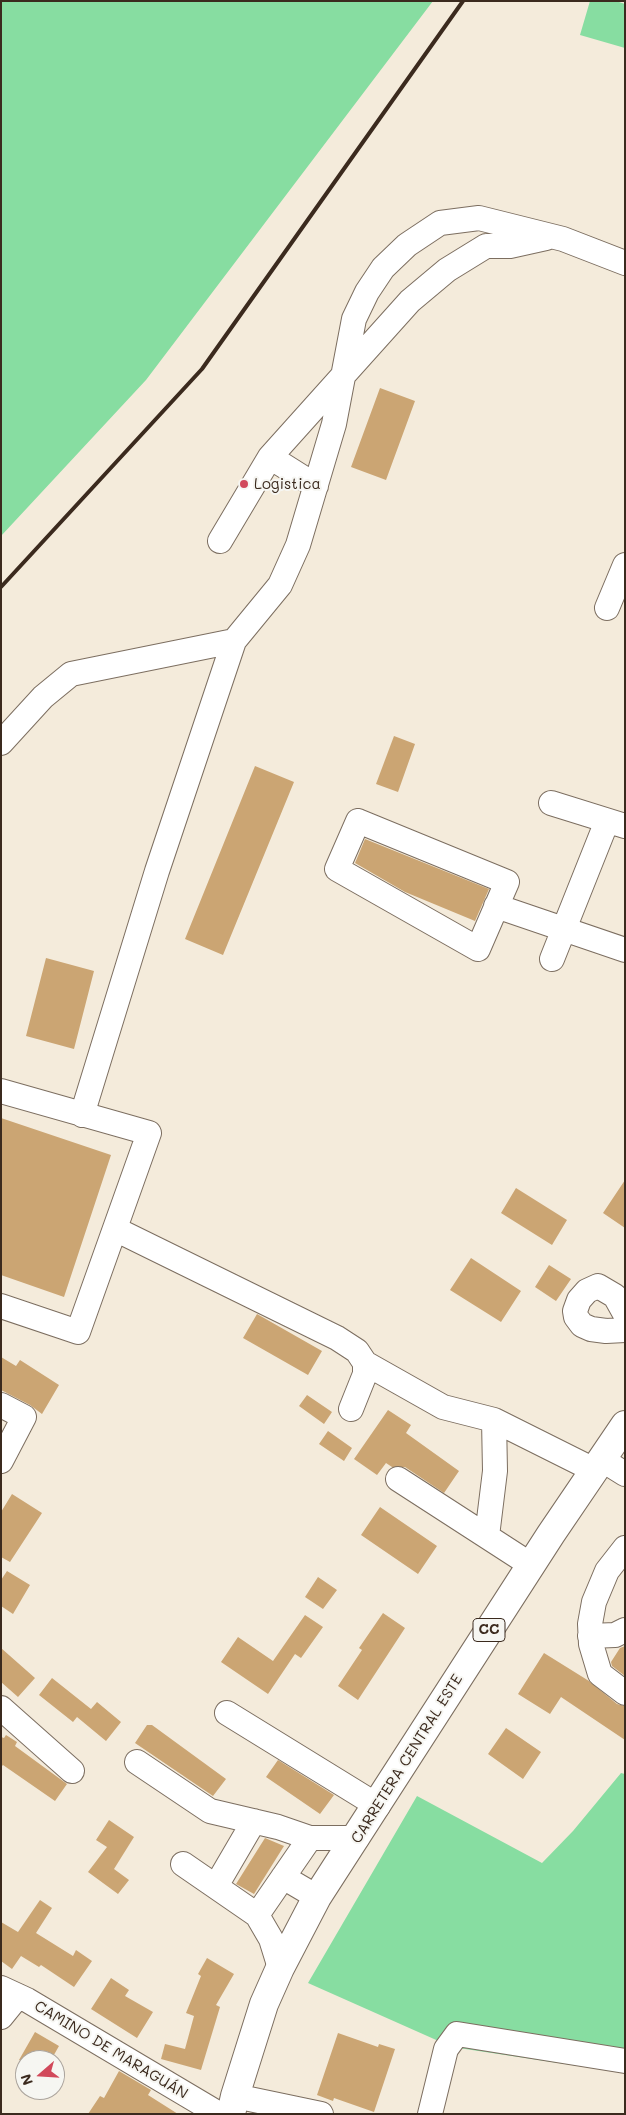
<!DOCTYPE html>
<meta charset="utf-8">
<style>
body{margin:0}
#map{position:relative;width:626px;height:2115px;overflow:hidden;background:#f4ebdb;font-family:Mali,sans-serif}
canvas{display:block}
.frame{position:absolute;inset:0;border:2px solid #3b2a1e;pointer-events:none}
.north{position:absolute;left:15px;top:2050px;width:50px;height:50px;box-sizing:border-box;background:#f6f6f2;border:1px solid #aba49d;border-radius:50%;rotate:251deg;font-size:14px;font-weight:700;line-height:20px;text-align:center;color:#3b2a1e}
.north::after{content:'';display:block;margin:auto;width:18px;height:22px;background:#d1495b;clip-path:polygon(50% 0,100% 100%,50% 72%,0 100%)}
</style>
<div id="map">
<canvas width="626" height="2115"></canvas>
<div class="frame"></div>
<div class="north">N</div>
</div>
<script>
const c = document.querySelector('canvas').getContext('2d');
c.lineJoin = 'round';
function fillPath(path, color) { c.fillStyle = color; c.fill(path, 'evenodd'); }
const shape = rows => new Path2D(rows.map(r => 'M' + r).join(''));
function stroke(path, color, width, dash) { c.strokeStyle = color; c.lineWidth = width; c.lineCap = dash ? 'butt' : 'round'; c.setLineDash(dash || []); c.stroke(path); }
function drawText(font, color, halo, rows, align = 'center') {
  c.font = font + ' Mali,sans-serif'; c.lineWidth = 4; c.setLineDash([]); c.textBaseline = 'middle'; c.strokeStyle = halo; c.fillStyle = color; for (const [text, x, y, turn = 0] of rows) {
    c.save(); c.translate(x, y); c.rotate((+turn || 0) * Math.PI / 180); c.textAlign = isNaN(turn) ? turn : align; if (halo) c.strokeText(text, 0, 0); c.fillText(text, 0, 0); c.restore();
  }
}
const green = shape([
 [1,1,433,1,146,380,1,536],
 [590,1,616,1,625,4,625,48,580,35],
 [621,1773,625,1774,625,2073,452,2047,308,1983,417,1796,542,1863,573,1831]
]);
const building = shape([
 [380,388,415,401,386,480,351,467],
 [394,736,415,744,398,792,376,784],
 [255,766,294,782,223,955,185,939],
 [365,839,489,889,475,921,405,892,355,863],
 [46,958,94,971,74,1049,26,1036],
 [1,1118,111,1155,64,1297,1,1275],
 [625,1180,625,1228,603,1213],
 [516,1188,567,1220,552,1245,501,1213],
 [471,1258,521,1291,501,1322,450,1290],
 [549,1265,571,1279,556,1301,535,1287],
 [257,1314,322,1351,308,1375,243,1338],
 [1,1357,16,1366,20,1360,59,1385,42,1414,30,1405,1,1390],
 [307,1395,332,1412,324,1424,299,1406],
 [388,1410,411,1425,406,1433,459,1471,444,1493,405,1467,392,1467,386,1463,377,1475,354,1459],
 [328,1431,352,1448,344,1461,319,1444],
 [12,1494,42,1513,10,1562,1,1557,1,1512],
 [380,1507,437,1546,418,1574,361,1535],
 [7,1571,30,1585,13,1614,1,1606,1,1580],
 [318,1577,337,1590,323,1609,305,1597],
 [383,1613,405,1628,358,1700,338,1686,362,1650,359,1648],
 [305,1615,323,1627,301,1658,295,1654,268,1694,221,1662,238,1637,273,1661],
 [625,1646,625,1676,612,1666,611,1662,620,1648],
 [1,1648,35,1678,18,1697,1,1682],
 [544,1653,589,1681,617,1704,625,1706,625,1740,561,1697,550,1714,518,1694],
 [52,1678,91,1709,97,1702,121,1722,106,1741,77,1717,73,1722,39,1695],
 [147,1725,152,1725,226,1779,213,1796,135,1743],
 [506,1728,541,1752,523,1779,488,1754],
 [6,1735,17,1742,15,1746,67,1784,55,1801,3,1765,1,1767,1,1737,4,1738],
 [278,1760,334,1795,320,1814,266,1777],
 [109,1820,134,1837,114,1869,129,1880,118,1894,88,1872,107,1847,96,1840],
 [265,1838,284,1846,254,1894,236,1884],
 [40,1900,52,1908,36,1933,73,1956,76,1950,92,1961,74,1987,41,1965,39,1967,21,1956,12,1969,1,1961,1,1922,18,1932],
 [207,1958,234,1974,216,2005,220,2007,201,2070,161,2059,165,2044,185,2049,194,2016,186,2013,201,1976,198,1974],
 [111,1978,129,1990,125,1996,153,2012,137,2038,91,2009],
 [35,2032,59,2046,51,2060,19,2060],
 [338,2033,378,2047,379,2044,395,2049,374,2112,334,2098,333,2101,317,2095],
 [119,2071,151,2090,148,2095,178,2114,88,2114,100,2096,104,2098]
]);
const minor = shape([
 [270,457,316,486],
 [220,541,270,457,410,301,447,270,486,246,510,246,546,238],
 [607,608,625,565],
 [1,743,43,697,71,674,234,641,280,585,298,545,334,424,354,319,367,292,383,268,407,245,440,223,479,218,563,239,625,263],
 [551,803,625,826],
 [358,821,507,882,478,949,337,869,358,821],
 [496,906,625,950],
 [552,959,607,821],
 [1,1091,149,1133,78,1332,1,1306],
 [82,1115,157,871,234,641],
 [115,1229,337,1338,357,1351,365,1363,365,1374,351,1409],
 [625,1314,615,1296,598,1286,587,1291,579,1300,575,1311,576,1317,582,1325,591,1329,606,1331,625,1330],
 [365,1363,443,1407,494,1420,594,1470],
 [1,1405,24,1417,1,1461],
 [601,1459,625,1474],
 [398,1479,531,1565],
 [487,1536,495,1471,494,1420],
 [625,1548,607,1571,594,1602,590,1624,591,1644,600,1674,625,1693],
 [590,1636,615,1635,625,1630],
 [1,1708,72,1771],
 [227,1713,378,1806],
 [137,1762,210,1811,278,1827,310,1838,357,1838],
 [183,1864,257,1915,271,1939,280,1968],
 [283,1877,317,1897],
 [216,1886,254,1821],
 [257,1915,310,1838],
 [1,1988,27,2000,219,2114],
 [1,2017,18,1996],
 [235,2096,321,2114],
 [430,2114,446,2049,457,2034,625,2061]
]);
const major = shape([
 [231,2114,235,2096,264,2004,280,1968,317,1897,551,1534,625,1425]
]);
const rail = shape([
 [1,587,202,369,463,1]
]);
const markers = [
 [244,484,5,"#d1495b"]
];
const shields = [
 [489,1630,32]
];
const shieldNames = [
 ["CC",489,1630]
];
const poiNames = [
 ["Logistica",254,484]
];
const streetNames = [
 ["CARRETERA CENTRAL ESTE",407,1759,-58],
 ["CAMINO DE MARAGUÁN",111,2050,31]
];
fillPath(green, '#87dda1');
fillPath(building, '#cba573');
stroke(minor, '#7c6e60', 26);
stroke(major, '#7c6e60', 30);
stroke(minor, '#fff', 24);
stroke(major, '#fff', 28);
stroke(rail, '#3b2a1e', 4);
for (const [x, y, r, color] of markers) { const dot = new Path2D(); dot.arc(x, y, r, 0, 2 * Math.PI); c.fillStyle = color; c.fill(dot); stroke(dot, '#f6f6f2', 2); }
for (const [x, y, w] of shields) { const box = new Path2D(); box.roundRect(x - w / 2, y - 11.5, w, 23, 4); c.fillStyle = '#f6f6f2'; c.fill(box); stroke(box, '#3b2a1e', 1); }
drawText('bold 14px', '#3b2a1e', null, shieldNames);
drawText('15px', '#3b2a1e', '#f6f6f2', poiNames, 'left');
drawText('15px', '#3b2a1e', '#f6f6f2', streetNames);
</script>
